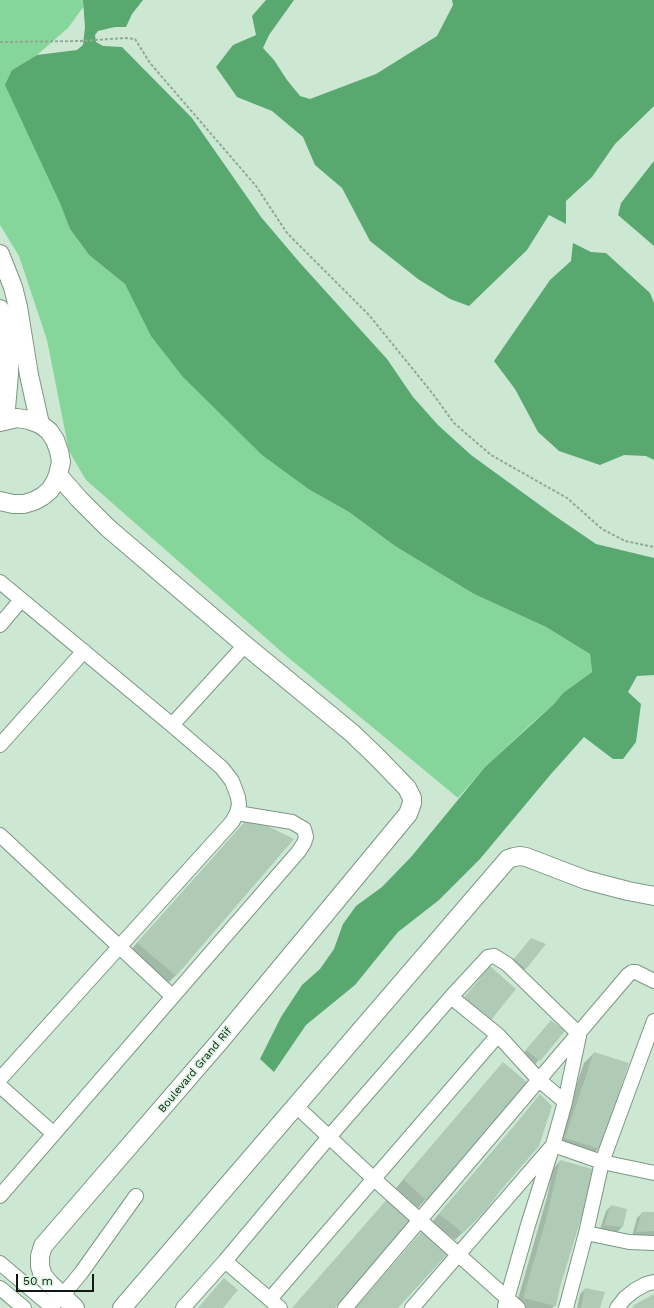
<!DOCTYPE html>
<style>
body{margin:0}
#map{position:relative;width:654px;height:1308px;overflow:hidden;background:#cce8d2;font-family:"Work Sans",sans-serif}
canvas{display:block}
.scale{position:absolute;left:16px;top:1274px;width:78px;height:18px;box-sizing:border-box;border:2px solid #0f1a12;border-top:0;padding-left:5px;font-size:12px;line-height:14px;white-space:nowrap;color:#0f1a12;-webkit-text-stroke:3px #d9f6df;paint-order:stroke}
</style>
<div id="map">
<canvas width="654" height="1308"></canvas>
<div class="scale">50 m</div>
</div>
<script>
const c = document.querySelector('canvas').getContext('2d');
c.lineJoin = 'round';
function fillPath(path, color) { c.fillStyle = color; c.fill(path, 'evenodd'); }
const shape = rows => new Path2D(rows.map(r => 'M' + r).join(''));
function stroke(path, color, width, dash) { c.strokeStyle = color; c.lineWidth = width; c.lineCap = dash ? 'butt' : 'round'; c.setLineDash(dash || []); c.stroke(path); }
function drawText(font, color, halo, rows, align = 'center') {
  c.font = font + ' "Work Sans",sans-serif'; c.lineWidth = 3; c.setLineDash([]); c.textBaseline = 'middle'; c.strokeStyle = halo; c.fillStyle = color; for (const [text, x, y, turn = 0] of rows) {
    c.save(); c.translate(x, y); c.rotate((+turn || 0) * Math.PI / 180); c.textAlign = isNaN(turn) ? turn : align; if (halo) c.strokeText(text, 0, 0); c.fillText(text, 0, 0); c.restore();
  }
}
const green = shape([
 [0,0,83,0,84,6,68,28,37,55,12,70,70,229,89,255,125,284,133,298,310,490,349,512,395,546,474,594,546,627,590,654,592,672,563,693,554,704,530,725,485,767,458,798,284,654,86,480,69,451,47,340,19,256,0,225]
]);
const water = shape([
 [83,0,143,0,132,14,126,27,115,27,98,31,95,35,96,42,103,46,122,47,192,118,261,217,300,263,387,359,413,397,438,425,471,455,555,516,596,544,654,558,654,675,637,676,628,692,641,704,636,742,623,759,613,759,584,737,551,774,480,859,439,900,398,932,355,985,306,1025,274,1072,260,1059,281,1017,302,985,320,969,334,949,343,924,356,906,382,887,411,857,485,767,554,704,563,693,592,672,590,654,546,627,474,594,395,546,349,512,310,490,262,455,183,377,151,336,125,284,89,255,70,229,60,203,5,85,12,70,37,55,77,50,83,45,85,27],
 [266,0,294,0,269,35,263,48,274,60,287,80,300,96,310,99,376,74,437,36,453,5,452,0,654,0,654,106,615,144,592,177,566,201,566,224,549,215,527,250,469,306,450,299,418,279,370,241,342,188,315,165,303,137,272,111,237,97,216,67,233,45,256,35,252,16],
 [654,161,654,246,618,215,621,203],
 [573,243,591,252,606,253,650,293,654,303,654,460,646,456,624,455,600,465,559,451,538,432,515,389,494,361,550,280,571,261]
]);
const shadow = shape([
 [249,818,293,839,175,976,165,986,127,954],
 [531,939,526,968,521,973,510,964],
 [490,968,490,1019,482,1027,457,1006],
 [551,1021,563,1031,532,1068,519,1058],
 [594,1053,599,1148,589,1159,555,1148,584,1063],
 [496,1071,509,1107,418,1208,396,1188],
 [540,1096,500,1189,485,1210,455,1240,432,1222],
 [560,1161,559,1287,555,1305,552,1308,526,1308,516,1306,547,1197,553,1169],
 [611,1206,622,1227,617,1232,600,1229,606,1211],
 [642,1213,654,1213,654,1236,632,1236,637,1218],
 [426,1228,397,1308,356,1308,418,1236],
 [585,1289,598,1308,577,1308,580,1294]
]);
const building = shape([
 [249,817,294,839,176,976,137,943],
 [531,938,546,944,526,969,514,959],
 [490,966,516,989,491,1020,464,998],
 [551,1020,565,1031,540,1061,526,1050],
 [594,1052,629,1063,600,1149,565,1138],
 [503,1062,528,1083,427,1201,403,1179],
 [540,1094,552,1106,539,1146,501,1190,485,1211,463,1233,439,1214,493,1152],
 [560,1160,596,1170,560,1287,556,1306,523,1298,546,1220],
 [389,1197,413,1218,395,1240,335,1308,292,1308],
 [611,1205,627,1209,623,1227,604,1225],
 [642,1212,654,1212,654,1231,636,1232],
 [426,1227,451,1250,398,1308,357,1308],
 [224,1278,238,1290,223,1308,198,1308],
 [585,1288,605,1292,600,1308,581,1308],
 [652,1295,654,1295,654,1308,632,1308,634,1305]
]);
const path = shape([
 [0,42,81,41,125,38,135,39,150,63,256,186,287,233,369,315,433,394,454,423,491,455,567,498,602,529,625,541,654,547]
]);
const minor = shape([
 [0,582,172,725,222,768,232,781,238,797,239,805,237,813,232,822,0,1079],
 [0,625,21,600],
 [172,725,245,645],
 [0,745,84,651],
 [0,835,172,996],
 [451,997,498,1035,539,1080,565,1102],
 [0,1086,54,1134],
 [296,1106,374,1179,518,1308],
 [0,1196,299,851,304,843,306,837,304,829,292,822,237,813],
 [586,1233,629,1242,654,1243],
 [225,1261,280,1308],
 [0,1263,53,1308],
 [0,1288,24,1308],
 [270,1299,498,1035],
 [505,1306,528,1225,553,1145,602,1162,654,1173],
 [49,1308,62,1296,81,1273,136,1196],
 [183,1308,225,1261,329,1137,451,997,488,957,494,956,507,964,579,1034],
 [345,1308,628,975,632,972,636,972,654,981],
 [412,1308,553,1145,565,1102,579,1036],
 [566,1308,586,1233,602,1162,654,1021],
 [617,1308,625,1298,635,1290,646,1284,654,1282]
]);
const major = shape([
 [0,254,13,287,18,307,29,375,40,424],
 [0,309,9,354,9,374,5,420],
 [0,422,17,418,29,420,40,424,49,431,55,440,59,451,61,462,58,475,55,482,50,490,43,496,34,501,24,504,13,504,0,501],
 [58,475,79,499,108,528,245,645,352,733,377,757,407,788,412,798,412,803,408,814,220,1041,43,1246,40,1256,40,1266,43,1276,50,1284,75,1308],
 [122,1308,508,859,514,857,520,856,526,857,586,880,628,891,654,896]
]);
const streetNames = [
 ["Boulevard Grand Rif",195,1070,-50]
];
fillPath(green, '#86d69c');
fillPath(water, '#58a870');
fillPath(shadow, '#0003');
fillPath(building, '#afcbb5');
stroke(minor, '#7c9782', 16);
stroke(major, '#7c9782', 20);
stroke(path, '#91a896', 2, [3, 2]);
stroke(minor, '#fff', 14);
stroke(major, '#fff', 18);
drawText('11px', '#0f1a12', '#d9f6df', streetNames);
</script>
